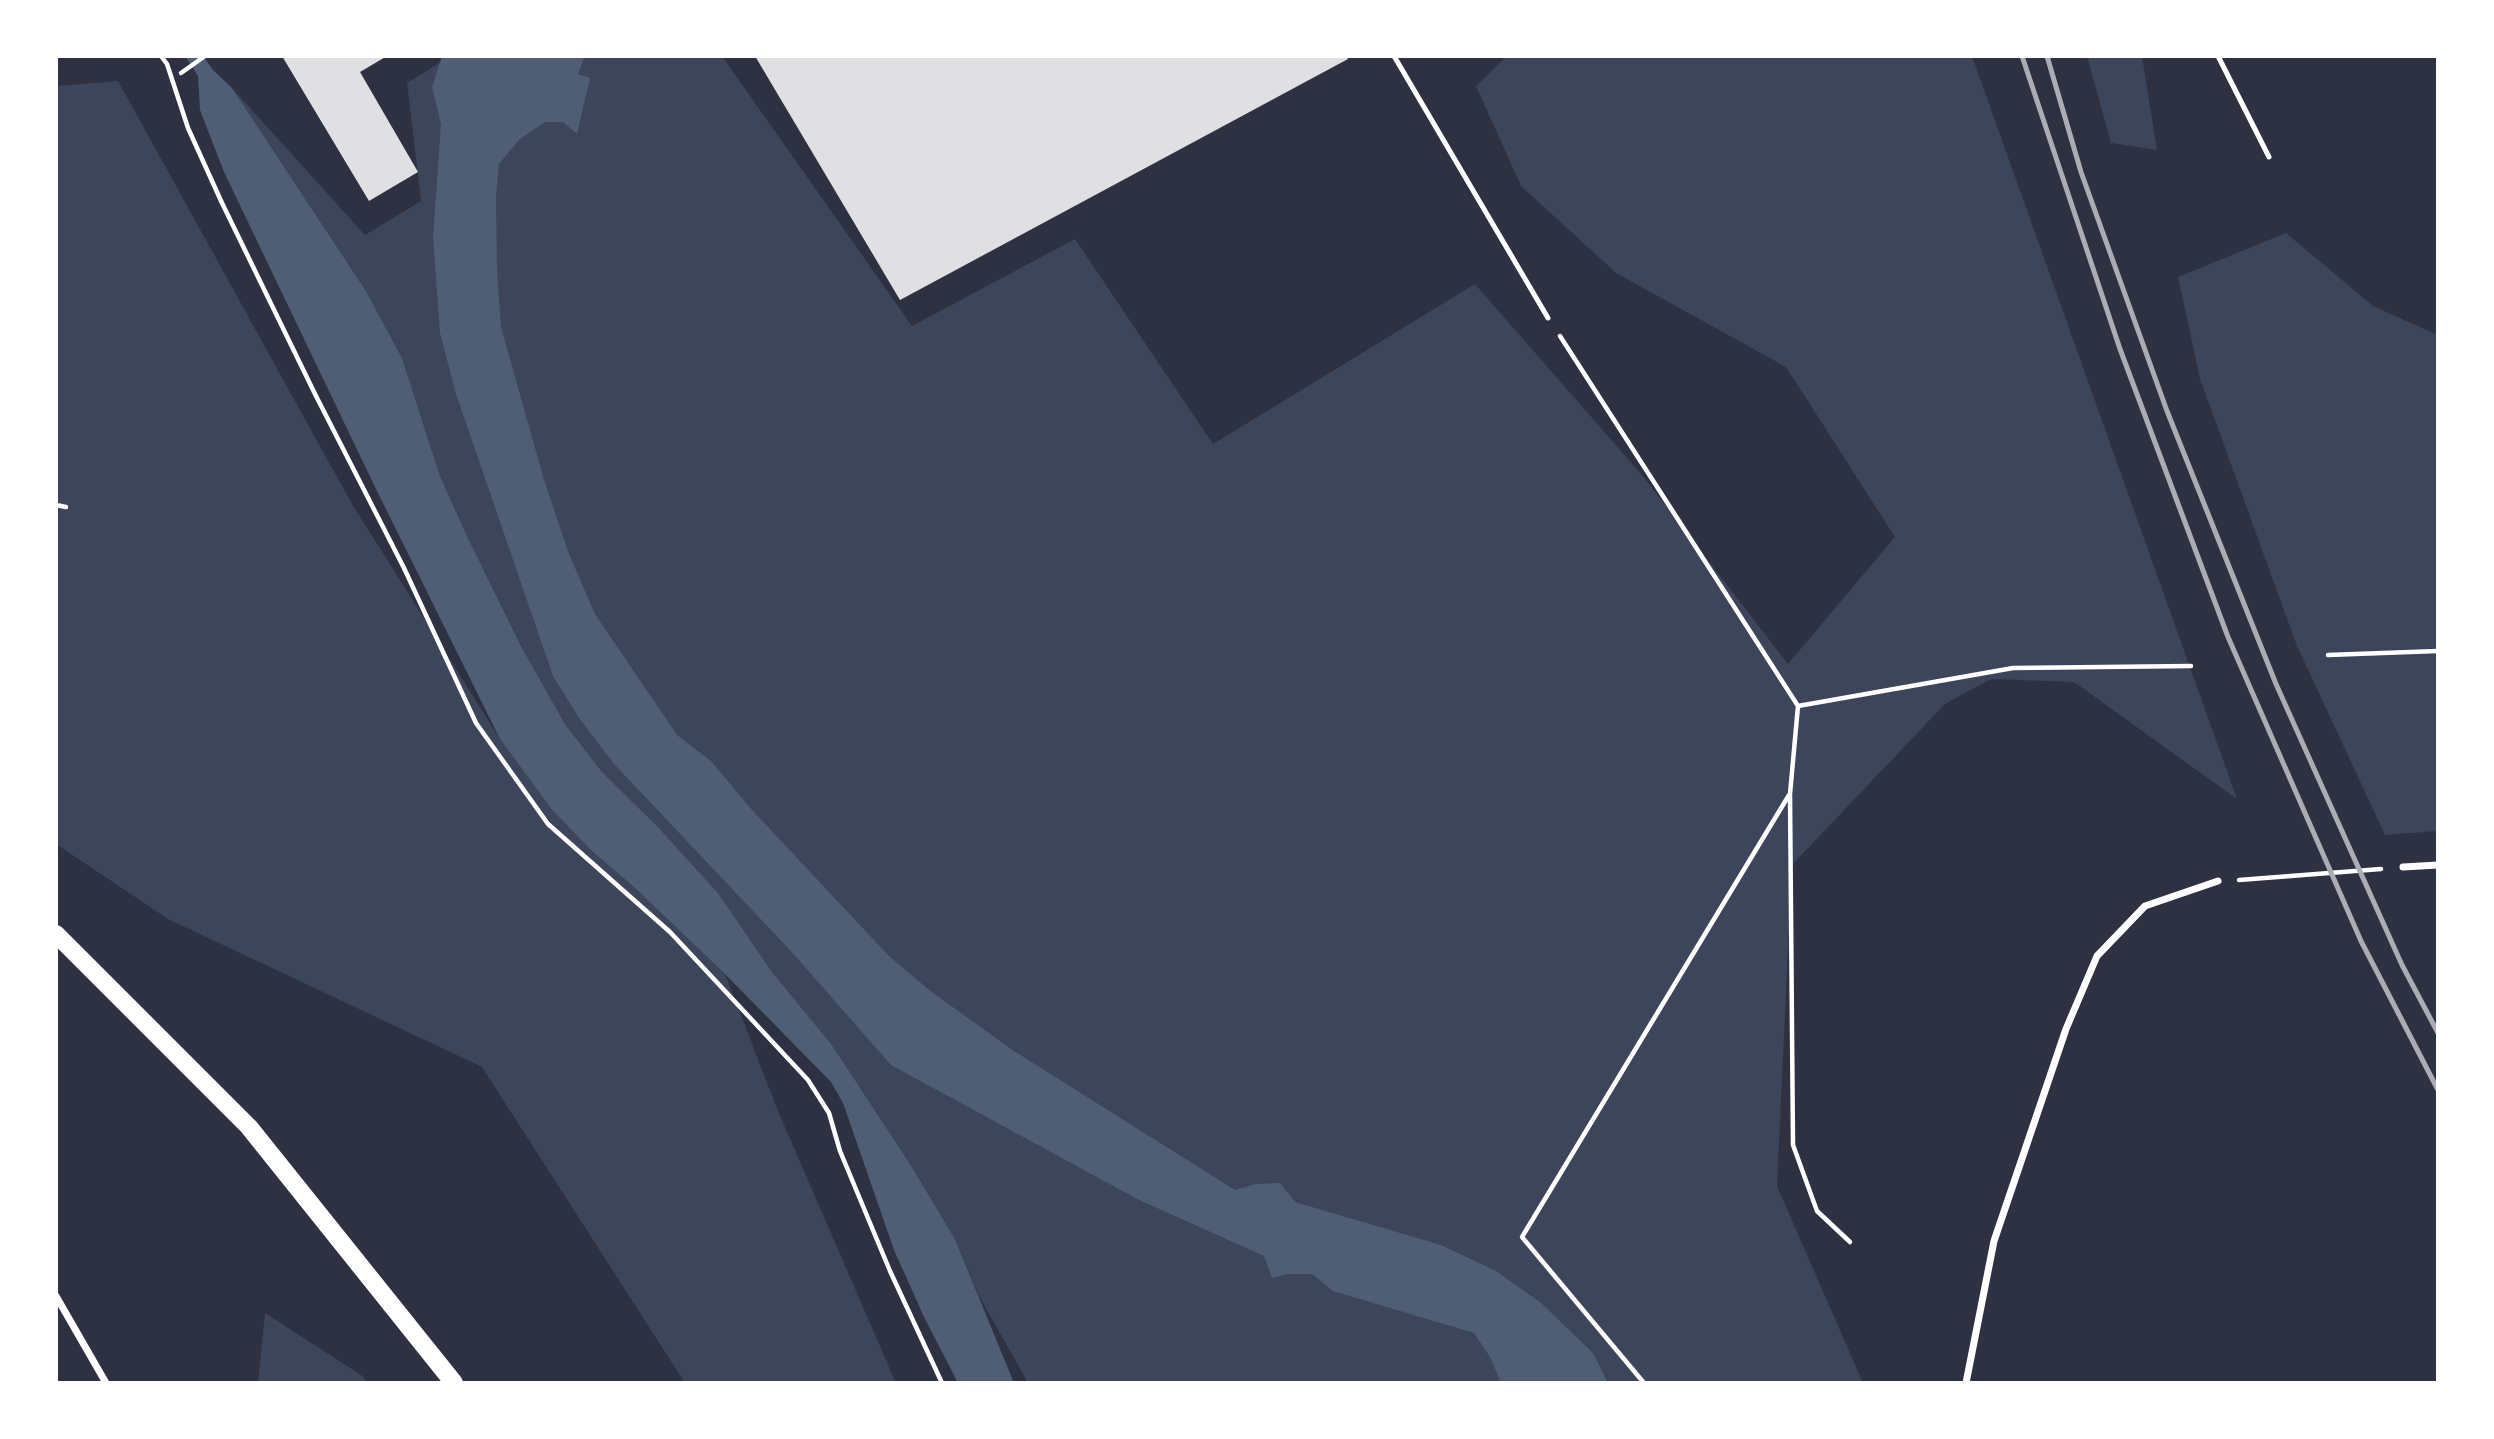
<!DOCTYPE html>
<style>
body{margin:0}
#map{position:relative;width:2494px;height:1439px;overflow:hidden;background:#2d3142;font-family:"Roboto Condensed",sans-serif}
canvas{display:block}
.frame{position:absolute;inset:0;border:58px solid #fff;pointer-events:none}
</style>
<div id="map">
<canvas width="2494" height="1439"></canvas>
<div class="frame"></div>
</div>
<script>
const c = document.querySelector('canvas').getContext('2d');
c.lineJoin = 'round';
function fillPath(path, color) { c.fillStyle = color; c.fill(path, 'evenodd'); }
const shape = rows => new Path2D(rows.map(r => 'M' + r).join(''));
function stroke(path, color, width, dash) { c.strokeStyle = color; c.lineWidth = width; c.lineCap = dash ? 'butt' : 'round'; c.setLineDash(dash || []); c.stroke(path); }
const green = shape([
 [451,56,722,56,912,326,1075,239,1213,444,1475,284,1642,475,1788,664,1895,537,1786,367,1616,273,1521,186,1476,86,1507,56,1972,56,2237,799,2074,682,1991,679,1945,704,1792,865,1777,1186,1863,1383,1028,1383,979,1296,955,1239,912,1167,832,1045,772,972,718,893,658,827,602,772,565,724,521,646,467,536,440,476,402,358,366,291,232,88,365,235,421,201,407,83],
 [2087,56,2142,56,2157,150,2111,143],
 [118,81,352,504,500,739,552,810,592,851,635,888,725,974,778,1111,896,1383,685,1383,482,1067,168,919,56,844,56,86],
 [2286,233,2373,306,2438,335,2438,831,2385,835,2297,646,2200,379,2178,277],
 [265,1313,364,1377,366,1383,258,1383]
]);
const water = shape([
 [185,56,203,56,213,70,232,88,366,291,402,358,440,476,467,536,521,646,565,724,602,772,658,827,718,893,772,972,832,1045,912,1167,955,1239,1014,1383,958,1383,924,1317,894,1250,843,1103,831,1082,725,974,635,888,592,851,552,810,500,739,374,485,224,172,200,110,198,76],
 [442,56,585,56,578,74,590,78,577,134,563,122,545,122,520,139,499,164,496,197,497,271,501,327,544,480,569,554,595,614,677,735,711,761,753,811,888,955,929,990,1014,1051,1235,1190,1256,1184,1280,1183,1295,1202,1441,1245,1496,1271,1541,1303,1593,1353,1608,1383,1501,1383,1490,1357,1474,1333,1333,1291,1312,1274,1287,1274,1272,1278,1264,1256,1137,1199,891,1065,789,949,614,764,579,718,553,676,456,394,440,333,433,237,441,124,432,87]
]);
const building = shape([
 [282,56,387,56,360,72,418,172,369,201],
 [755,56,1346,56,1348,59,900,300]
]);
const path = shape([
 [161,56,167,64,188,128,222,203,315,394,404,568,476,723,548,824,670,932,808,1080,829,1113,840,1151,890,1271,942,1383],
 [181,73,205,56],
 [1560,336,1798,706,1790,794,1793,1145,1817,1211,1850,1242],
 [56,505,66,507],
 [2328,655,2438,651],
 [1798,706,2013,668,2191,666],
 [2239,880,2381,869],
 [1644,1383,1522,1237,1789,795]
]);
const service = shape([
 [1394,56,1548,318],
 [2218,56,2269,157]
]);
const minor = shape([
 [2403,867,2438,865],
 [56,1296,106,1383],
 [1966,1383,1994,1241,2066,1029,2097,956,2145,906,2218,881]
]);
const primary = shape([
 [56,934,249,1127,454,1383]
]);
const rail = shape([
 [2022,56,2120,349,2228,637,2361,941,2438,1090],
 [2047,56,2081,172,2167,411,2276,684,2402,965,2438,1033]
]);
fillPath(green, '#3c4559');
fillPath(water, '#4f5d75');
fillPath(building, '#e0e0e3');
stroke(path, '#fff', 4.5);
stroke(service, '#fff', 5);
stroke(minor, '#fff', 7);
stroke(primary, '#fff', 18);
stroke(rail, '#abadb3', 5);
</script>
